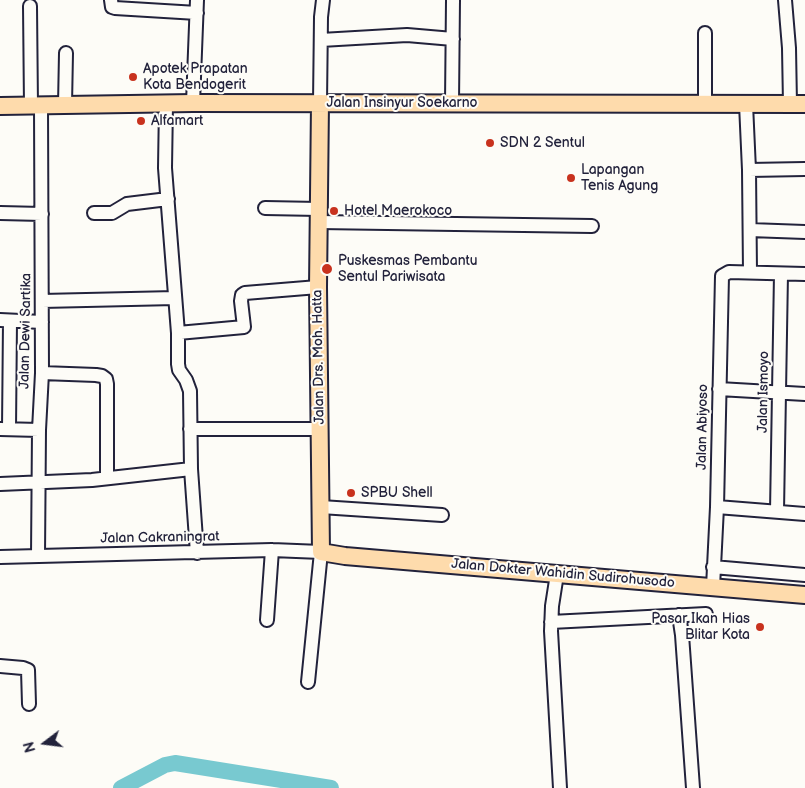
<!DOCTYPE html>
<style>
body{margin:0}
#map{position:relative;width:805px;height:788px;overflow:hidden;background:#fdfcf7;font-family:"Balsamiq Sans",sans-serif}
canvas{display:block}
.north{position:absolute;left:20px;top:718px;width:50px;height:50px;-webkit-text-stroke:4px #fdfcf7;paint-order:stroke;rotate:255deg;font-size:14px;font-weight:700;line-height:20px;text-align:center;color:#22223b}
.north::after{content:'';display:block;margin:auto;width:18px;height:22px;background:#22223b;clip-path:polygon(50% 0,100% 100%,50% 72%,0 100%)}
</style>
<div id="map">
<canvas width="805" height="788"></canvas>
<div class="north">N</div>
</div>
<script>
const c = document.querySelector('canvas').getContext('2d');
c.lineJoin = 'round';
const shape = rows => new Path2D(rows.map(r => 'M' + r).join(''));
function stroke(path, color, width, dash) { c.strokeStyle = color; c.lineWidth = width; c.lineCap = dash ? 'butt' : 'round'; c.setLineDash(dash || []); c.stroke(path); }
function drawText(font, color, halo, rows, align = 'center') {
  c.font = font + ' "Balsamiq Sans",sans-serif'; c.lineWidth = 4; c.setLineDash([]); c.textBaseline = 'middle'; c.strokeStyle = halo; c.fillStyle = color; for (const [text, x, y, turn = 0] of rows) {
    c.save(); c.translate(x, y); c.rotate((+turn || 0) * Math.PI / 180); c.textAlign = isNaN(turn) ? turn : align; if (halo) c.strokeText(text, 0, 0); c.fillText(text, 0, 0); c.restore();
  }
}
const river = shape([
 [121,788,165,765,175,763,331,788]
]);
const minor = shape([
 [111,0,112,7,115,8,197,13],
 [785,0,789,48,790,104],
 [30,6,31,106],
 [705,33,705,104],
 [321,40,407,35,453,39],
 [193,103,197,0],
 [320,103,321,17,323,0],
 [452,103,453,0],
 [166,104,165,168,178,333,178,364,179,370,186,380,190,391,191,469,197,553],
 [746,104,749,170,750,272],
 [65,105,66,53],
 [749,170,805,169],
 [265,208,319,209],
 [0,213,42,214],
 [94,213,112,213,127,204,168,199],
 [319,222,592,226],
 [750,230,805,232],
 [42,301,175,298],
 [0,320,42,322],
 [178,333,244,327,241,301,242,295,245,293,318,287],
 [42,373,96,375,102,376,106,379,107,384,107,478],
 [719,389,805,394],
 [0,429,39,430],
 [9,429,10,321],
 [190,429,320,429],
 [0,484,92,480,191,469],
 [321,507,442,515],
 [717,507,805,514],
 [777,511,781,274],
 [38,556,39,430,42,373,41,106],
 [0,557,272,550,321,552,308,682],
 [713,567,805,575],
 [557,574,552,606,551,631,560,788],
 [713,587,717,507,722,276,729,272,805,274],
 [679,615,682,635,693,788],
 [267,620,272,550],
 [551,622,706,614],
 [0,666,23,668,28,670,29,704]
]);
const major = shape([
 [320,103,318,287,321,552,345,556,805,595],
 [0,106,193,103,805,104]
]);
const markers = [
 [133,77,5,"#c8321e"],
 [141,121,5,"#c8321e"],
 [490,143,5,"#c8321e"],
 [571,178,5,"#c8321e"],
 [334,211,5,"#c8321e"],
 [327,269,6,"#c8321e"],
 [351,493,5,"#c8321e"],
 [760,627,5,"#c8321e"]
];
const poiNames = [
 ["Apotek Prapatan",143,69],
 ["Kota Bendogerit",143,85],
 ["Alfamart",151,121],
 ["SDN 2 Sentul",500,143],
 ["Lapangan",581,170],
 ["Tenis Agung",581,186],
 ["Hotel Maerokoco",344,211],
 ["Puskesmas Pembantu",338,261],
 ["Sentul Pariwisata",338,277],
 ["SPBU Shell",361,493],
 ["Pasar Ikan Hias",750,619,"right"],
 ["Blitar Kota",750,635,"right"]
];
const streetNames = [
 ["Jalan Insinyur Soekarno",402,103],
 ["Jalan Dewi Sartika",26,331,-89],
 ["Jalan Drs. Moh. Hatta",319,357,-91],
 ["Jalan Ismoyo",764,392,-89],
 ["Jalan Abiyoso",703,427,-89],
 ["Jalan Cakraningrat",160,538,-1],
 ["Jalan Dokter Wahidin Sudirohusodo",563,574,5]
];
stroke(river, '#78c9d0', 16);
stroke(minor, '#22223b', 16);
stroke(major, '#22223b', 20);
stroke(minor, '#fdfcf7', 12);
stroke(major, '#fedbac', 16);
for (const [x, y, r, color] of markers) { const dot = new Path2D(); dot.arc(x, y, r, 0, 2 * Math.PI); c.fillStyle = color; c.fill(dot); stroke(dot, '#fdfcf7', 2); }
drawText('14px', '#22223b', '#fdfcf7', poiNames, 'left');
drawText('14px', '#22223b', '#fdfcf7', streetNames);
</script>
